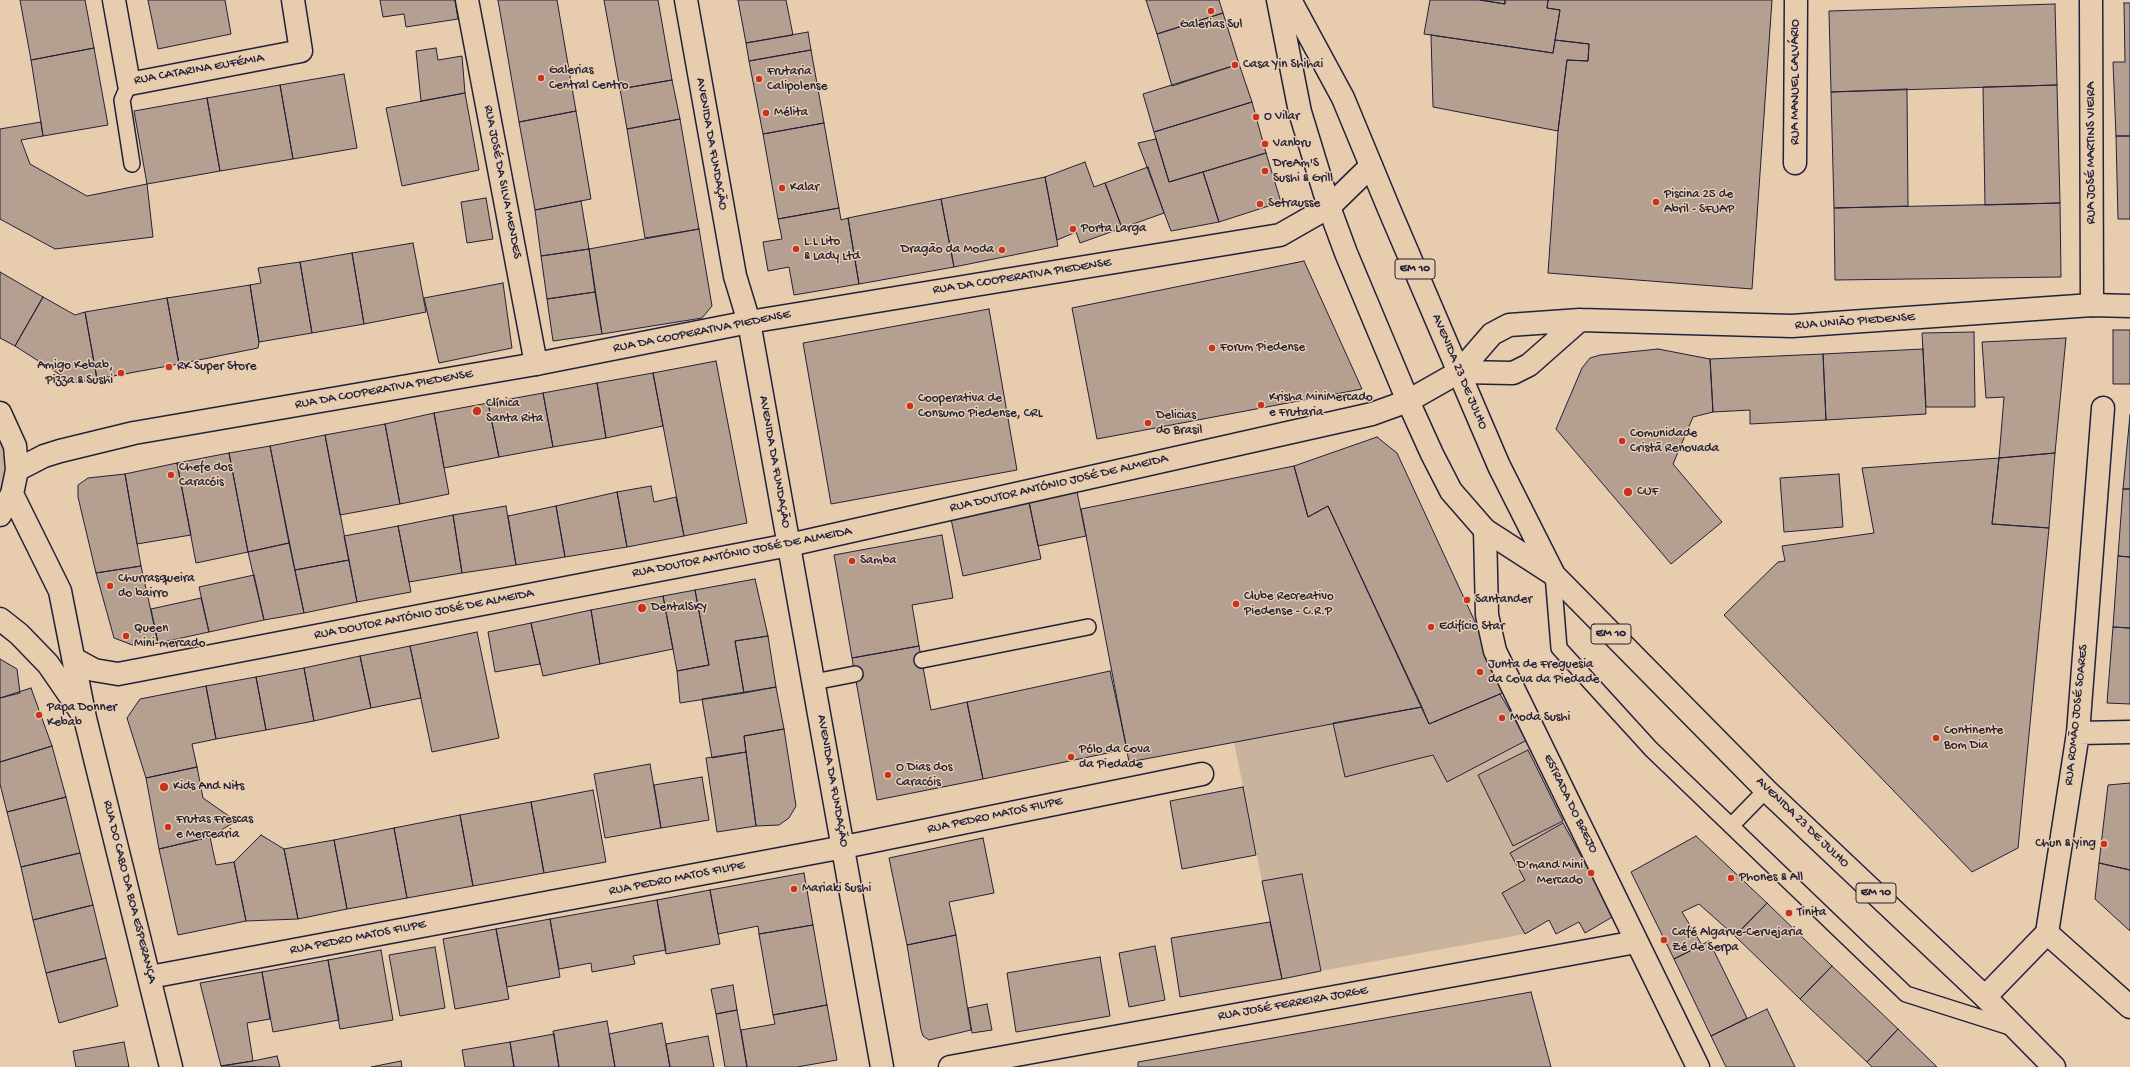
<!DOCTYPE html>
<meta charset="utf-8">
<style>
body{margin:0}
canvas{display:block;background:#e7ccae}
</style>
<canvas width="2130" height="1067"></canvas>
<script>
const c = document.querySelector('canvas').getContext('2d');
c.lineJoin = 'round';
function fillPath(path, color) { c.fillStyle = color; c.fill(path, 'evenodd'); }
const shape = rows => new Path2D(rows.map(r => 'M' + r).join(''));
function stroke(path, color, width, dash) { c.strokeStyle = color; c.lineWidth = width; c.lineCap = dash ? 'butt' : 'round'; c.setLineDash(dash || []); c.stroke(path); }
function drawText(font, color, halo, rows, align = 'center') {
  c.font = font + ' "Gochi Hand",sans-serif'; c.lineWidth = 3; c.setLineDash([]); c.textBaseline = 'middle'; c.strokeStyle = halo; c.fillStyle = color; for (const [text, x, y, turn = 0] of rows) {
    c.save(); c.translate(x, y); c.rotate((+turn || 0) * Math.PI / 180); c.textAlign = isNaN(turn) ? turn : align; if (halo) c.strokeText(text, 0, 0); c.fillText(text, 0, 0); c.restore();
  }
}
const green = shape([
 [0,427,4,434,13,510,0,527],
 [1333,723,1345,777,1433,755,1447,781,1527,740,1528,750,1563,823,1510,853,1525,880,1502,893,1525,934,1321,971,1302,874,1262,881,1234,742]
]);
const building = shape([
 [20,0,85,0,94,48,31,60,20,0],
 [148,0,225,0,231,34,158,49,148,0],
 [380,0,455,0,458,19,406,27,404,14,383,17,380,0],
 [498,0,557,0,576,111,519,122,498,0],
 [604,0,658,0,672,80,620,89,604,0],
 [738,0,786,0,793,35,746,43,738,0],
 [1146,0,1219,0,1223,13,1157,34,1146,0],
 [1430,0,1480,0,1505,4,1505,0,1548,0,1547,8,1560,10,1553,53,1424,34,1430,0],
 [1480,0,1505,0,1505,4,1480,0],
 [1548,0,1772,0,1752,289,1548,273,1558,131,1567,60,1588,61,1589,44,1555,40,1560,10,1547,8,1548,0],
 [2124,3,2130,3,2130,136,2116,136,2113,62,2125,62,2124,3],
 [2055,4,2057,85,1831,92,1829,11,2055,4],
 [1223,13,1239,64,1172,86,1157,34,1223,13],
 [808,32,811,50,749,61,746,43,808,32],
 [1431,35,1553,53,1555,40,1589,44,1588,61,1567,60,1558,131,1433,107,1431,35],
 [94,48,108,125,43,136,31,60,94,48],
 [436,48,438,60,462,56,465,93,421,101,416,51,436,48],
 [811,50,824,123,763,134,749,61,811,50],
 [1239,64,1252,102,1154,132,1143,94,1239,64],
 [344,74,357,148,293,159,280,85,344,74],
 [672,80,680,119,627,129,620,89,672,80],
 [280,85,293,159,220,171,207,98,280,85],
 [2057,85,2060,203,1985,205,1983,87,2057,85],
 [1907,89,1908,206,1834,208,1831,92,1907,89],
 [465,93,479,170,402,186,386,108,465,93],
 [207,98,220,171,147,184,134,111,207,98],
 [1252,102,1266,153,1169,182,1154,132,1252,102],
 [576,111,591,199,535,210,519,122,576,111],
 [680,119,699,229,645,238,627,129,680,119],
 [41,122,43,136,21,140,30,164,87,196,147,184,153,237,55,249,0,219,0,129,41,122],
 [824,123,839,208,778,219,763,134,824,123],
 [2116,136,2130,136,2130,219,2118,219,2116,136],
 [1156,139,1169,182,1203,172,1219,222,1171,231,1138,143,1156,139],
 [1266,153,1281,202,1219,222,1203,172,1266,153],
 [1085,162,1094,187,1105,183,1122,228,1080,243,1076,232,1057,240,1045,177,1085,162],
 [1148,167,1164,213,1122,228,1105,183,1148,167],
 [1045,177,1058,246,954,267,941,199,1045,177],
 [486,198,493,239,467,243,461,202,486,198],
 [941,199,954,267,859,284,848,218,941,199],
 [581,201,589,249,541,256,535,210,581,201],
 [2060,203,2061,277,1835,280,1834,208,2060,203],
 [839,208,841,220,848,218,859,284,794,295,789,267,768,271,763,242,782,239,778,219,839,208],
 [699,229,712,306,702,318,602,334,589,249,699,229],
 [413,243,426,312,364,324,352,253,413,243],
 [589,249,595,292,547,299,541,256,589,249],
 [352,253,364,324,312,333,300,262,352,253],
 [1304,261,1362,389,1097,439,1072,308,1304,261],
 [300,262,312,333,259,342,250,285,261,283,258,268,300,262],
 [0,272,43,297,15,346,0,338,0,272],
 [503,283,512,348,439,363,424,298,503,283],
 [250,285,259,342,258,348,179,364,167,298,250,285],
 [595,292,602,334,553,341,547,299,595,292],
 [43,297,75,315,85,312,97,379,73,383,15,346,43,297],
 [167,298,179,364,97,379,85,312,167,298],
 [989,309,1017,470,831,504,803,343,989,309],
 [2113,330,2130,330,2130,384,2113,384,2113,330],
 [1974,332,1975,407,1926,407,1922,333,1974,332],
 [2066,338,2055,453,1999,458,2004,397,1986,398,1982,342,2066,338],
 [1658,349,1710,359,1713,412,1693,417,1673,464,1722,522,1671,564,1556,429,1582,368,1590,358,1600,355,1658,349],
 [1923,349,1926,414,1826,420,1823,354,1923,349],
 [1823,354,1826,420,1750,424,1750,410,1713,412,1710,359,1823,354],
 [716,361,747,523,684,536,653,373,716,361],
 [653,373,663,426,606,438,597,383,653,373],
 [597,383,606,438,553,447,543,393,597,383],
 [543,393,553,447,499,457,488,403,543,393],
 [488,403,499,457,444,468,434,413,488,403],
 [434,413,449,494,400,504,385,424,434,413],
 [2130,415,2130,489,2123,489,2130,415],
 [385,424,400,504,340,515,325,435,385,424],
 [325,435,349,560,295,570,270,446,325,435],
 [1377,437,1397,453,1507,691,1429,724,1328,506,1308,517,1294,466,1377,437],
 [270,446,289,543,248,552,229,453,270,446],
 [229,453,248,552,196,563,177,463,229,453],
 [2055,453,2049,528,1992,524,1999,458,2055,453],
 [1999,458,1992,524,2049,528,2018,848,1972,872,1724,615,1778,562,1785,561,1782,546,1874,533,1862,468,1999,458],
 [177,463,191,535,137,544,125,474,177,463],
 [1294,466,1308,517,1328,506,1422,707,1129,762,1081,509,1294,466],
 [125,474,141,566,96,573,78,497,78,485,88,478,125,474],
 [1839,474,1843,527,1784,532,1780,478,1839,474],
 [651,486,654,502,676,497,684,536,627,547,617,492,651,486],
 [2123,489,2130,489,2130,557,2118,556,2123,489],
 [617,492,627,547,565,557,556,506,617,492],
 [1077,492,1086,536,1038,546,1029,502,1077,492],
 [1029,502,1041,559,963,576,951,519,1029,502],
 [506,506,516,565,462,573,453,515,506,506],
 [556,506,565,557,516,565,508,516,556,506],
 [453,515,462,573,409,582,398,526,453,515],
 [398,526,411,592,357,602,344,536,398,526],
 [942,535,953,598,912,605,919,646,852,658,834,555,942,535],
 [289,543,304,613,264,620,248,552,289,543],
 [2118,556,2130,557,2130,628,2113,627,2118,556],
 [349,560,357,602,304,613,295,570,349,560],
 [141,566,158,643,135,646,114,638,96,573,141,566],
 [254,575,264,620,209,632,199,587,254,575],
 [755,579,768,636,735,641,744,693,680,703,677,671,709,665,695,590,755,579],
 [695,590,709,665,677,671,663,596,695,590],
 [663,596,673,649,600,664,591,610,663,596],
 [201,598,209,632,158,643,151,609,201,598],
 [591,610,600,664,543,676,531,623,591,610],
 [531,623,540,664,495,672,488,632,531,623],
 [2113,627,2130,628,2130,704,2107,703,2113,627],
 [477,632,499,738,432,752,410,646,477,632],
 [768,636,776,687,744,693,735,641,768,636],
 [410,646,421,698,371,708,360,656,410,646],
 [919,646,931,710,967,702,983,779,877,800,852,658,919,646],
 [360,656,371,708,314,721,304,668,360,656],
 [0,659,17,669,20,693,0,698,0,659],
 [304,668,314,721,266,730,256,677,304,668],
 [1110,671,1127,749,983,779,967,702,1110,671],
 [256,677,266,730,216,739,206,686,256,677],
 [206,686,216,739,192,744,197,767,146,778,127,718,140,699,206,686],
 [776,687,784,729,744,736,746,752,712,758,702,699,776,687],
 [31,688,52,746,0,762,0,698,31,688],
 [1500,694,1527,740,1447,782,1433,755,1345,777,1333,723,1422,707,1429,724,1500,694],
 [784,729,796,806,789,818,779,825,756,826,744,736,784,729],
 [52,746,66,797,7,812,0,784,0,762,52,746],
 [1528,750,1563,821,1513,846,1478,775,1528,750],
 [746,752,756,826,717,832,706,758,746,752],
 [650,764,661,828,605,838,594,774,650,764],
 [197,767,203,798,236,821,210,837,159,849,146,778,197,767],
 [702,777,709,820,661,828,654,785,702,777],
 [2130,783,2130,870,2099,863,2108,785,2130,783],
 [1243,787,1256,855,1182,869,1170,801,1243,787],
 [593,790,606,862,544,873,531,802,593,790],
 [66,797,80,853,21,867,7,812,66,797],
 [531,802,544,873,473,886,460,815,531,802],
 [460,815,473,886,407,898,394,828,460,815],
 [1563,823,1614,916,1585,933,1579,922,1556,934,1549,920,1525,934,1502,893,1525,880,1510,853,1563,823],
 [394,828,407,898,347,909,334,840,394,828],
 [261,835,284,849,298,919,246,921,234,862,261,835],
 [1696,836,1767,903,1735,936,1699,904,1682,912,1702,945,1674,959,1631,872,1696,836],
 [210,837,216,865,234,862,246,921,178,935,159,849,210,837],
 [983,838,994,893,949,902,956,935,907,945,889,858,983,838],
 [334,840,347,909,298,919,284,849,334,840],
 [80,853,93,905,33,920,21,867,80,853],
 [2099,863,2130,870,2130,931,2095,899,2099,863],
 [804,873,813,925,759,934,758,926,718,934,710,890,804,873],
 [1302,874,1321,971,1282,979,1262,881,1302,874],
 [710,890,720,944,666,954,657,900,710,890],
 [657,900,666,950,633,956,635,964,592,972,591,963,559,969,550,919,657,900],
 [1767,903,1832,966,1800,999,1735,936,1767,903],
 [93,905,106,958,46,973,33,920,93,905],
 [550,919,560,977,507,987,496,929,550,919],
 [1270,922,1282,979,1180,997,1171,938,1270,922],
 [813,925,827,1005,773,1015,759,934,813,925],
 [496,929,509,999,455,1009,443,939,496,929],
 [956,935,971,1030,929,1040,923,1036,921,1030,907,945,956,935],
 [1709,941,1747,1018,1711,1036,1674,959,1709,941],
 [1155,946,1165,1000,1129,1007,1119,953,1155,946],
 [435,947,445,1008,400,1016,389,955,435,947],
 [381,950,393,1020,340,1029,328,960,381,950],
 [1100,957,1110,1016,1016,1032,1007,973,1100,957],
 [106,958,118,1006,59,1023,46,973,106,958],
 [328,960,339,1020,273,1032,262,972,328,960],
 [1832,966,1898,1029,1867,1062,1800,999,1832,966],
 [262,972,270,1019,247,1023,253,1061,221,1066,200,983,262,972],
 [733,985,737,1010,716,1014,711,989,733,985],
 [1531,992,1551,1067,1138,1067,1138,1062,1531,992],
 [987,1004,992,1030,972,1033,968,1008,987,1004],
 [827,1005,837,1060,797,1067,747,1067,741,1030,775,1024,773,1015,827,1005],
 [1767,1009,1795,1067,1726,1067,1711,1036,1767,1009],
 [737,1010,747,1067,725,1067,716,1014,737,1010],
 [607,1021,615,1067,559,1067,553,1031,607,1021],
 [662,1023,670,1067,615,1067,609,1034,662,1023],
 [1898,1029,1937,1067,1872,1067,1867,1062,1898,1029],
 [554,1034,559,1067,514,1067,510,1042,554,1034],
 [708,1036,714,1067,670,1067,666,1044,708,1036],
 [124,1042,129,1067,76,1067,73,1051,124,1042],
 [510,1042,514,1067,465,1067,462,1050,510,1042],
 [277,1056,280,1067,221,1066,253,1061,277,1056],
 [401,1061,402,1067,371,1067,401,1061]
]);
const lane = shape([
 [129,84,122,100,132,164],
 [1553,574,1559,648,1651,749,1906,994,2013,1028],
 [922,660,1088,627],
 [814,682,855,674],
 [1731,826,1766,790]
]);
const street = shape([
 [114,0,129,84,301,51,293,0],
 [467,0,536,364],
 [686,0,735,276,749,322,882,1067],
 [2091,0,2092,305],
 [1795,163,1796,0],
 [1485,530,1487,615,1495,651,1698,1067],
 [2078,733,2130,732],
 [2047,933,2130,1007],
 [150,977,844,847,1202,774],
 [1985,997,2047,933,2078,733,2103,408],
 [950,1067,1636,942]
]);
const secondary = shape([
 [1459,372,1513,373,1529,365,1580,320],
 [0,413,15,446,17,470,12,494,0,515],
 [17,470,44,456,60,451,134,433,536,364,749,322,1280,235,1329,207,1371,166],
 [12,494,60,591,85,718,171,1067],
 [0,619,19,634,48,664,81,712],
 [74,659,94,670,118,674,139,670,789,545,1372,414,1408,401,1459,372,1492,334,1509,325,1580,320,1792,326,2092,305,2130,306]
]);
const primary = shape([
 [1278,0,1300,112,1329,207,1346,253,1408,401,1432,454,1451,491,1485,530,1553,574,1766,790,1985,997,2054,1067],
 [1290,0,1343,98,1389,209,1499,466,1553,573]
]);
const markers = [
 [1211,11,4,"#c8321e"],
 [1235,65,4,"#c8321e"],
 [541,78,4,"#c8321e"],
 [759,79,4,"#c8321e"],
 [766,113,4,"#c8321e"],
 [1256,117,4,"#c8321e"],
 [1265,144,4,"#c8321e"],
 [1265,171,4,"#c8321e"],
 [782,188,4,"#c8321e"],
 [1656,202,4,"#c8321e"],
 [1260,204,4,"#c8321e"],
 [1073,229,4,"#c8321e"],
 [796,249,4,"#c8321e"],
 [1002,250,4,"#c8321e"],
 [1212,348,4,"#c8321e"],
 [169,367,4,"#c8321e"],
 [121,373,4,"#c8321e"],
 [1261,405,4,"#c8321e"],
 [910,406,4,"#c8321e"],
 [477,411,5,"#c8321e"],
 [1148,423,4,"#c8321e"],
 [1622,441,4,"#c8321e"],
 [171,475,4,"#c8321e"],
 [1628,492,5,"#c8321e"],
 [852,561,4,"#c8321e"],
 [110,586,4,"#c8321e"],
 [1467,600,4,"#c8321e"],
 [1236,604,4,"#c8321e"],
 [642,608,5,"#c8321e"],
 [1431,627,4,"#c8321e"],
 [126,636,4,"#c8321e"],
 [1480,672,4,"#c8321e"],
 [39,715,4,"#c8321e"],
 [1502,718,4,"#c8321e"],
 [1936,738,4,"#c8321e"],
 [1071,757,4,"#c8321e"],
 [888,775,4,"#c8321e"],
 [164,787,5,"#c8321e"],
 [168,827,4,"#c8321e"],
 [2104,844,4,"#c8321e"],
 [1591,873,4,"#c8321e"],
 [1731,878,4,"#c8321e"],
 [794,889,4,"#c8321e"],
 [1789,913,4,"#c8321e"],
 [1664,940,4,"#c8321e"]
];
const shields = [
 [1415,269,40],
 [1611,634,40],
 [1876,893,40]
];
const shieldNames = [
 ["EM 10",1415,269],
 ["EM 10",1611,634],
 ["EM 10",1876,893]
];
const poiNames = [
 ["Galerias Sul",1211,25,"center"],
 ["Casa Yin Shihai",1243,65],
 ["Galerias",549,71],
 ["Central Centro",549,86],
 ["Frutaria",767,72],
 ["Calipolense",767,87],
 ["Mélita",774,113],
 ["O Vilar",1264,117],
 ["Vanbru",1273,144],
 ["DreAm'S",1273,164],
 ["Sushi & Grill",1273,179],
 ["Kalar",790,188],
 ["Piscina 25 de",1664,195],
 ["Abril - SFUAP",1664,210],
 ["Setrausse",1268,204],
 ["Porta Larga",1081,229],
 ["L.L Lito",804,242],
 ["& Lady Ltd",804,257],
 ["Dragão da Moda",994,250,"right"],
 ["Forum Piedense",1220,348],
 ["Amigo Kebab,",113,366,"right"],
 ["Pizza & Sushi",113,381,"right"],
 ["RK Super Store",177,367],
 ["Krisha MiniMercado",1269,398],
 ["e Frutaria",1269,413],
 ["Cooperativa de",918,399],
 ["Consumo Piedense, CRL",918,414],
 ["Clínica",486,404],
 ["Santa Rita",486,419],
 ["Delicias",1156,416],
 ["do Brasil",1156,431],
 ["Comunidade",1630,434],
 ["Cristã Renovada",1630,449],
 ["Chefe dos",179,468],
 ["Caracóis",179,483],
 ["CUF",1637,492],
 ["Samba",860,561],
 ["Churrasqueira",118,579],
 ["do bairro",118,594],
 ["Clube Recreativo",1244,597],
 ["Piedense - C.R.P",1244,612],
 ["Santander",1475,600],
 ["DentalSKY",651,608],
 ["Edifício Star",1439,627],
 ["Queen",134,629],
 ["Mini-mercado",134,644],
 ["Junta de Freguesia",1488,665],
 ["da Cova da Piedade",1488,680],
 ["Papa Donner",47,708],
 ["Kebab",47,723],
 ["Moda Sushi",1510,718],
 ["Continente",1944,731],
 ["Bom Dia",1944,746],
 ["Pólo da Cova",1079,750],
 ["da Piedade",1079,765],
 ["O Dias dos",896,768],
 ["Caracóis",896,783],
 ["Kids And Nits",173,787],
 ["Frutas Frescas",176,820],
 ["e Mercearia",176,835],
 ["Chun & Ying",2096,844,"right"],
 ["D'mand Mini",1583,866,"right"],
 ["Mercado",1583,881,"right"],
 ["Phones & All",1739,878],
 ["Mariaki Sushi",802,889],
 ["Tinita",1797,913],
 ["Café Algarve-Cervejaria",1672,933],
 ["Zé de Serpa",1672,948]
];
const streetNames = [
 ["RUA CATARINA EUFÉMIA",199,70,-10],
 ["RUA MANUEL CALVÁRIO",1796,82,-90],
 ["AVENIDA DA FUNDAÇÃO",711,144,80],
 ["RUA JOSÉ MARTINS VIEIRA",2092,153,-90],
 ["RUA JOSÉ DA SILVA MENDES",502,182,79],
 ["RUA DA COOPERATIVA PIEDENSE",1022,277,-9],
 ["RUA UNIÃO PIEDENSE",1855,322,-4],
 ["RUA DA COOPERATIVA PIEDENSE",702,332,-11],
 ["AVENIDA 23 DE JULHO",1459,372,67],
 ["RUA DA COOPERATIVA PIEDENSE",384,390,-10],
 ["AVENIDA DA FUNDAÇÃO",774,462,80],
 ["RUA DOUTOR ANTÓNIO JOSÉ DE ALMEIDA",1059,484,-13],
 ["RUA DOUTOR ANTÓNIO JOSÉ DE ALMEIDA",742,553,-11],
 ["RUA DOUTOR ANTÓNIO JOSÉ DE ALMEIDA",424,615,-11],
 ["RUA ROMÃO JOSÉ SOARES",2077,715,-84],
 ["AVENIDA DA FUNDAÇÃO",832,781,80],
 ["ESTRADA DO BREJO",1570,804,64],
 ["RUA PEDRO MATOS FILIPE",995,816,-12],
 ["AVENIDA 23 DE JULHO",1802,823,44],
 ["RUA PEDRO MATOS FILIPE",677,879,-11],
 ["RUA DO CABO DA BOA ESPERANÇA",129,892,76],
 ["RUA PEDRO MATOS FILIPE",358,938,-11],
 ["RUA JOSÉ FERREIRA JORGE",1293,1004,-10]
];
fillPath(green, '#cab39d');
fillPath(building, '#b49f90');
stroke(building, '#22223b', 1);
stroke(lane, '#22223b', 18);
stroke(street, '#22223b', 25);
stroke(secondary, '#22223b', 25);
stroke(primary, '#22223b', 25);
stroke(lane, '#e7ccae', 15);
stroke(street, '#e7ccae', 22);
stroke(secondary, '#e7ccae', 22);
stroke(primary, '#e7ccae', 22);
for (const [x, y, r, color] of markers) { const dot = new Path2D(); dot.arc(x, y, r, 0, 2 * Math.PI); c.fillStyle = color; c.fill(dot); stroke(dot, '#e7ccae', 1.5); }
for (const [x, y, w] of shields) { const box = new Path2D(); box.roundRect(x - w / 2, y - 10, w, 20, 3); c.fillStyle = '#e7ccae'; c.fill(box); stroke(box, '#22223b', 1); }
drawText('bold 12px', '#22223b', null, shieldNames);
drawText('13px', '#22223b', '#e7ccae', poiNames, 'left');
drawText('13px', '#22223b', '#e7ccae', streetNames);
</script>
